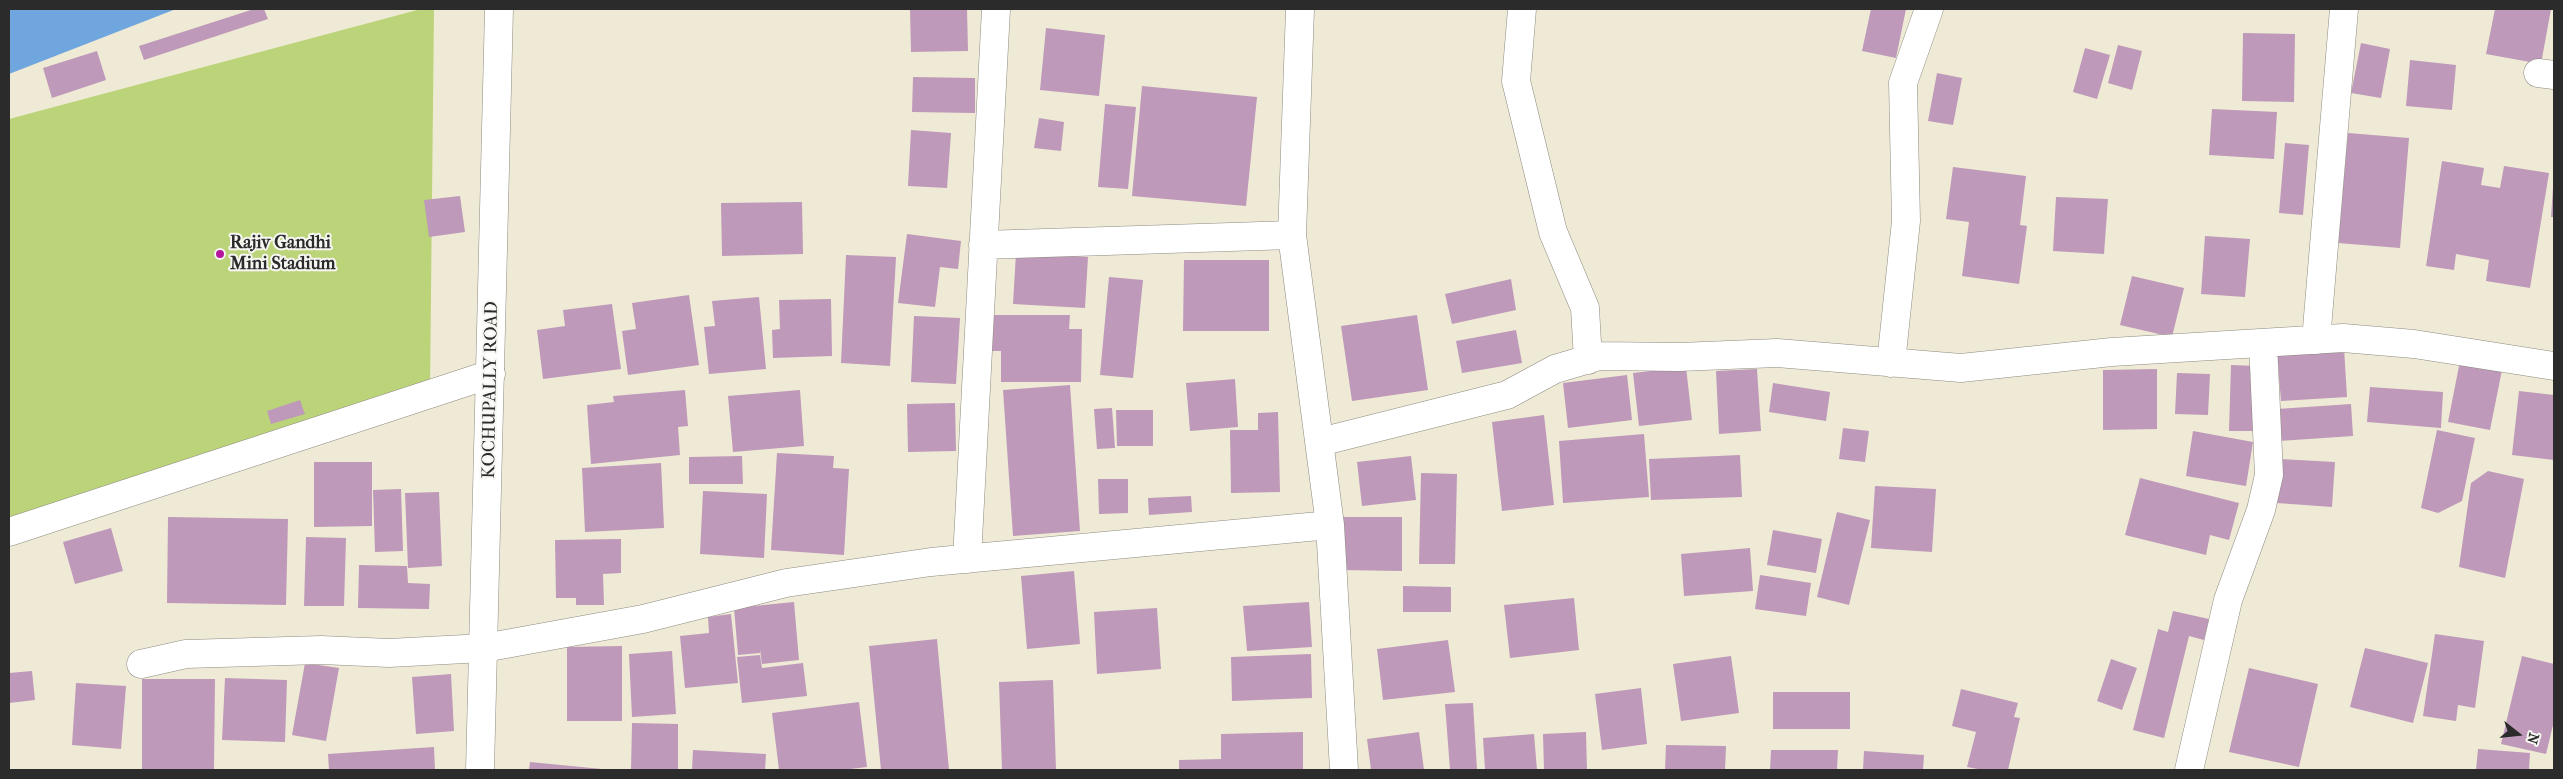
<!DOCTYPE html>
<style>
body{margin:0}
#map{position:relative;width:2563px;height:779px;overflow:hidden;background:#efead6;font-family:"IM FELL French Canon",serif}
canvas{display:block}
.frame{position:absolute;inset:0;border:10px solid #2b2b2b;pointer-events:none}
.north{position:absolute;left:2493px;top:709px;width:50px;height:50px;-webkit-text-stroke:4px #f6f6f2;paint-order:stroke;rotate:106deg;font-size:14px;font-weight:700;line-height:20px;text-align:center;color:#2b2b2b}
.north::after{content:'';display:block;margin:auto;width:18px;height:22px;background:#2b2b2b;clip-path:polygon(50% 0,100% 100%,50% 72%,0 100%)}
</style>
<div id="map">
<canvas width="2563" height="779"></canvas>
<div class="frame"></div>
<div class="north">N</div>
</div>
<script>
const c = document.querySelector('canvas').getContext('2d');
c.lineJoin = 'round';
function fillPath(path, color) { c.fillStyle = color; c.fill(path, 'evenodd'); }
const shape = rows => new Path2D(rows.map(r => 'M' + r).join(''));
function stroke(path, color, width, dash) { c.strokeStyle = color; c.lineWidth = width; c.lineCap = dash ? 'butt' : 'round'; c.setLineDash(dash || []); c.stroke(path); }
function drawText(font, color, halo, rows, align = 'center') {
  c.font = font + ' "IM FELL French Canon",serif'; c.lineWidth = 4; c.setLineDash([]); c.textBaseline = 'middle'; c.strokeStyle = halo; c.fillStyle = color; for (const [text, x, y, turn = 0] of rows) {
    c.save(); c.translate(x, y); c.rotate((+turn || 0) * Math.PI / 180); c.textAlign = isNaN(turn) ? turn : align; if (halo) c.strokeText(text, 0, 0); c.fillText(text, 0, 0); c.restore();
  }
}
const green = shape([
 [421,9,434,9,430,389,9,539,9,119]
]);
const water = shape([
 [9,9,176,9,9,74]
]);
const building = shape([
 [254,9,264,9,268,19,144,60,139,46],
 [910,9,967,9,968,51,911,52],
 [1871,9,1906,9,1896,58,1862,51],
 [2495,9,2551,9,2541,64,2486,54],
 [1046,28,1105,35,1099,96,1040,90],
 [2243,33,2295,34,2294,102,2242,101],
 [2361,43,2390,49,2381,98,2351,93],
 [2118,45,2142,51,2132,90,2108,83],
 [2085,48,2110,55,2097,99,2073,92],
 [97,51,106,80,52,98,43,68],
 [2410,60,2456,65,2452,110,2406,106],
 [1937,73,1962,78,1953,125,1928,121],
 [913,77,975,78,975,113,912,112],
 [1142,86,1257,97,1246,206,1132,196],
 [1105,104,1136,107,1128,189,1098,187],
 [2212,109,2277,112,2274,159,2209,155],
 [1039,118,1064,122,1061,151,1034,148],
 [911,130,951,133,947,188,908,186],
 [2348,133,2409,138,2400,248,2338,243],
 [2285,143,2309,145,2303,215,2279,213],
 [2442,161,2484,168,2481,185,2500,188,2504,166,2549,173,2530,288,2486,281,2489,260,2456,254,2454,270,2426,266],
 [1953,167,2026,176,2020,225,2027,226,2019,284,1962,276,1969,222,1946,219],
 [2553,188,2554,188,2554,217,2551,217],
 [460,196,465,232,429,237,424,200],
 [2056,197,2108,199,2104,254,2053,251],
 [802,202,803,254,722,256,721,203],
 [907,234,961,241,958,269,940,267,935,307,898,303],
 [2205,236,2250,239,2245,297,2201,294],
 [1016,253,1088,257,1085,308,1013,304],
 [846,255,896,257,890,366,841,363],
 [1184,260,1269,260,1269,331,1183,331],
 [2132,276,2184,288,2172,337,2120,325],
 [1109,277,1143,280,1133,378,1100,375],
 [1511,279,1516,310,1452,324,1445,294],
 [689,295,699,365,628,375,622,331,636,329,632,303],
 [759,297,766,369,709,374,704,327,715,326,712,301],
 [831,299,832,356,773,358,772,330,780,329,779,300],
 [612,304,621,369,543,379,537,330,565,326,563,310],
 [986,315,1070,315,1069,329,1082,329,1081,382,1001,382,1001,351,986,351],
 [1417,315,1428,390,1352,401,1341,326],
 [914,316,960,318,956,384,911,382],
 [1516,330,1522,363,1462,373,1456,341],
 [2344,348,2347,397,2281,401,2277,352],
 [2460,361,2502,370,2490,430,2448,422],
 [2231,365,2258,366,2256,431,2229,431],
 [1686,367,1692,420,1639,426,1633,373],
 [1757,369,1761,431,1719,434,1716,371],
 [2157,369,2157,429,2103,430,2103,370],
 [2177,373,2210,374,2208,415,2175,414],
 [1627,375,1632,420,1568,428,1563,383],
 [1235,379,1238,427,1190,431,1186,383],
 [1773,383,1830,392,1826,421,1769,412],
 [1070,385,1080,531,1013,536,1003,390],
 [2370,387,2443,392,2441,428,2367,422],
 [685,390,688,426,678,427,680,455,591,464,587,405,614,402,613,396],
 [800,390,804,446,733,452,728,396],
 [2519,391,2554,395,2554,460,2512,455],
 [300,400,305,414,271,424,267,411],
 [955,403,956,451,908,452,907,404],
 [2351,404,2353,436,2279,441,2277,409],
 [1112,408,1115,448,1097,449,1094,409],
 [1116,410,1153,410,1153,446,1117,446],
 [1278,412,1280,492,1231,493,1230,430,1258,430,1258,413],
 [1544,415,1554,505,1502,511,1492,422],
 [1843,428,1869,431,1865,462,1839,459],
 [2437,430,2475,438,2462,501,2438,513,2421,508],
 [2193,431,2253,442,2246,486,2186,476],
 [1644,434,1649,497,1563,503,1559,441],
 [777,453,834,456,833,468,849,469,844,555,771,550],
 [1740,455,1742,497,1651,500,1649,459],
 [742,456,743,484,689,484,689,457],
 [1411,456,1416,500,1362,506,1357,462],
 [2280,459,2335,462,2332,507,2277,503],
 [314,462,372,462,372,526,314,527],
 [661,463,664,528,585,532,582,468],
 [2488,471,2524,479,2505,578,2459,567,2471,483],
 [1421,473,1457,474,1455,564,1419,564],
 [2140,478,2239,503,2229,540,2210,535,2206,555,2125,535],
 [1098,479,1128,479,1128,513,1099,514],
 [1875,486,1936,489,1932,552,1871,548],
 [401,489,403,551,375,552,373,490],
 [703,491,767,494,764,558,700,554],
 [439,492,442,566,408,568,405,493],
 [1191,496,1192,512,1149,515,1148,498],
 [1837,512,1870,520,1849,605,1817,597],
 [168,517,288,519,286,605,167,603],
 [1341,517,1402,517,1402,571,1340,570],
 [111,528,123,571,75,584,63,542],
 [1773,530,1822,539,1816,573,1767,565],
 [306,537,346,538,344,606,304,606],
 [621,539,621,573,603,574,604,605,576,605,576,598,556,598,555,540],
 [1750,548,1753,591,1684,596,1681,554],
 [359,565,407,566,408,583,430,584,429,609,358,608],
 [1074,571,1080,644,1027,649,1021,576],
 [1760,575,1811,583,1806,616,1755,609],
 [1403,586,1451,587,1451,612,1403,612],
 [1574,598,1579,650,1510,658,1504,605],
 [794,602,799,660,762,664,760,650,760,653,738,655,734,608],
 [1309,602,1312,647,1247,651,1243,606],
 [1157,608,1161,669,1097,674,1094,612],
 [2173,611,2209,619,2204,640,2189,636,2164,738,2133,730,2158,629,2168,632],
 [731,614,738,683,685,688,680,636,709,633,708,617],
 [2435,634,2484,641,2475,708,2458,705,2456,721,2423,716],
 [937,639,949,770,881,770,869,646],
 [1448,640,1455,692,1383,700,1377,649],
 [622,646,622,721,567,721,567,647],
 [2365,648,2428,663,2413,723,2350,707],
 [672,651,676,714,632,717,629,654],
 [1311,654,1312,698,1232,701,1231,657],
 [760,655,762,668,803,663,807,696,742,703,737,657],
 [1731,656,1739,713,1681,721,1673,664],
 [2522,656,2554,664,2554,721,2546,754,2501,744],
 [2111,659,2137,668,2122,710,2097,701],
 [305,663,339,668,326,741,292,735],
 [2249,668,2318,684,2299,767,2229,752],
 [32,671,35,700,9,703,9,673],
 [451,674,454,731,416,734,412,677],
 [225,678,287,680,285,742,222,740],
 [142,679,215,679,214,770,142,770],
 [1053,680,1056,770,1002,770,999,682],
 [76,683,126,686,121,749,72,745],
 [1641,688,1647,744,1602,750,1595,694],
 [1961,689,2018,703,2014,717,2020,718,2008,770,1983,770,1967,767,1976,732,1952,726],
 [1773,692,1850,692,1850,729,1773,729],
 [859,702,867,767,842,770,779,770,772,713],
 [1473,703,1477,770,1450,770,1445,704],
 [632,723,678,724,678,770,631,770],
 [1303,732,1303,770,1179,770,1179,760,1221,759,1221,734],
 [1419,732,1424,770,1371,770,1367,739],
 [1586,732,1587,770,1544,770,1543,734],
 [1534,734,1537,770,1485,770,1483,738],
 [1666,745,1726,746,1725,770,1665,770],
 [434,747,435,770,329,770,328,754],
 [2478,749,2530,753,2529,770,2476,770],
 [693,750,766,754,765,770,692,770],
 [1771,750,1838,750,1837,770,1770,770],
 [1864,751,1924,755,1923,770,1863,770],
 [530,762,602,769,602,770,529,770]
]);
const minor = shape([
 [1300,9,1292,235,1330,525,1344,770],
 [1522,9,1516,81,1553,232,1585,308,1588,360],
 [2538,73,2554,75],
 [983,245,1292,235],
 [2316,340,2344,9],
 [1891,363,1906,221,1903,83,1929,9],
 [1320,442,1507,395,1555,369,1599,356,1679,357,1777,353,1961,368,2112,352,2343,338,2414,344,2554,366],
 [9,532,491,374],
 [967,559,996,9],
 [141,664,186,654,321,650,389,653,484,648,643,619,786,583,931,562,1330,525],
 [2189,770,2228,600,2261,510,2269,475,2263,343]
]);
const secondary = shape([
 [480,770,499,9]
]);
const markers = [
 [220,254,5,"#b5179e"]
];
const poiNames = [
 ["Rajiv Gandhi",230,244],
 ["Mini Stadium",230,265]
];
const streetNames = [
 ["KOCHUPALLY ROAD",491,390,-89]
];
fillPath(green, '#bcd479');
fillPath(water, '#70a6de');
fillPath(building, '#be99b9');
stroke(minor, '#8d8a80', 29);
stroke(secondary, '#8d8a80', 29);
stroke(minor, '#fff', 28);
stroke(secondary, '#fff', 28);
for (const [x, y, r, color] of markers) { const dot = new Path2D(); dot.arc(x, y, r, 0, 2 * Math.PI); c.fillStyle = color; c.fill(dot); stroke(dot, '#f6f6f2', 2); }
drawText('bold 18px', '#2b2b2b', '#f6f6f2', poiNames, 'left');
drawText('18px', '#2b2b2b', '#f6f6f2', streetNames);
</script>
